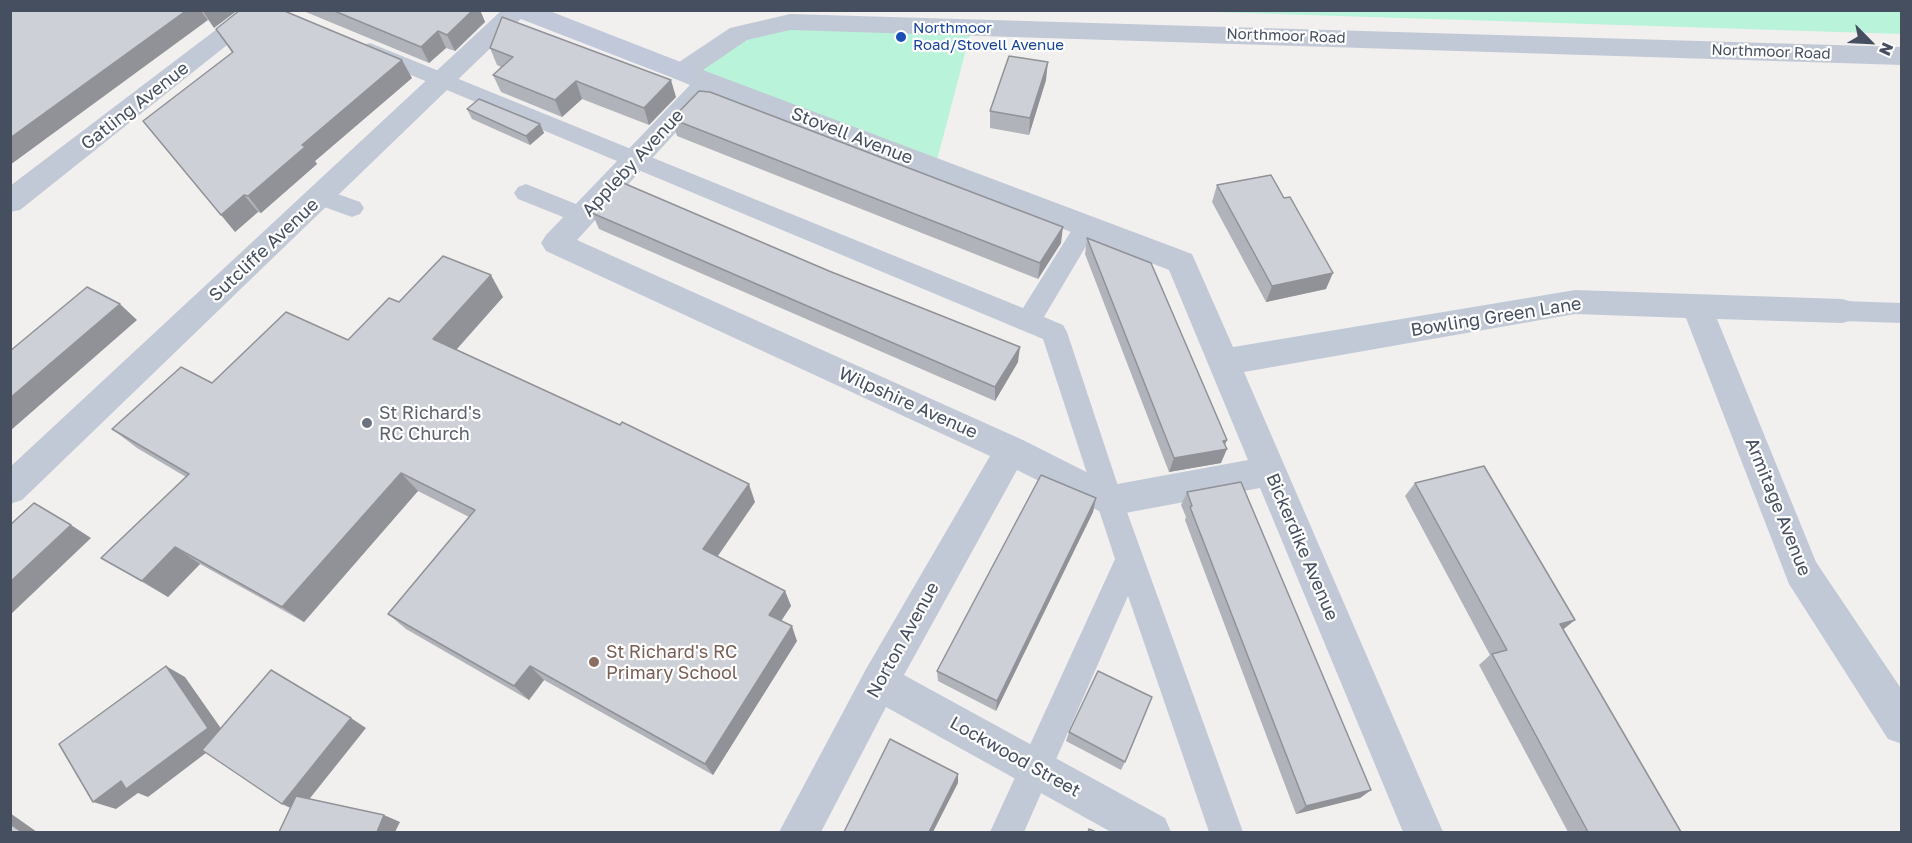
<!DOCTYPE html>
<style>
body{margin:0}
#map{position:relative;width:1912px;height:843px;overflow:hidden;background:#f2f0ef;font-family:"Golos Text",sans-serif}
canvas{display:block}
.frame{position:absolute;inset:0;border:12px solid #454f5f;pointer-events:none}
.north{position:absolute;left:1840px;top:12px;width:60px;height:60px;-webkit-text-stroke:4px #fff;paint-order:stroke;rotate:114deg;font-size:16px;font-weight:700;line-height:24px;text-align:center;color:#454f5f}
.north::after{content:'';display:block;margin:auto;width:21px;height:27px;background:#454f5f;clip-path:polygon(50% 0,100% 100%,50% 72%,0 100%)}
</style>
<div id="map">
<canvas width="1912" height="843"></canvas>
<div class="frame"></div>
<div class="north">N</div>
</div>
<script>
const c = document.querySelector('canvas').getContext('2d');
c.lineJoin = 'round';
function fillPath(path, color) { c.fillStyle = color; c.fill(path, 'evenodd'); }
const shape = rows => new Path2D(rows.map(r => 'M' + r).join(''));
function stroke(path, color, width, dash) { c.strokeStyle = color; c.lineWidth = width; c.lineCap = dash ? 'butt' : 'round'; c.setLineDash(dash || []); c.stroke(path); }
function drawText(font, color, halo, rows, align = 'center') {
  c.font = font + ' "Golos Text",sans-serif'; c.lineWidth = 4.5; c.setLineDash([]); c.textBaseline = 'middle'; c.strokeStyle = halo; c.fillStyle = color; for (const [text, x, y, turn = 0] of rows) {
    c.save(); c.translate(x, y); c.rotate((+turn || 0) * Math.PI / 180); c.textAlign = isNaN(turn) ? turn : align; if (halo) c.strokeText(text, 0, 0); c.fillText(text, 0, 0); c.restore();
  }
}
const green = shape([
 [1901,10,1901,34,1183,11,1183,10],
 [773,26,972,27,935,168,682,72]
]);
const lane = shape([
 [370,43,1023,308,1078,220,1086,217,1094,220,1098,226,1044,317,1063,325,1067,332,1123,501,1243,832,1209,832,1128,596,1024,832,990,832,1115,559,1043,339,363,55,359,50,363,45,370,43],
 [526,184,591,210,595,216,591,222,583,225,518,199,514,193,518,187,526,184],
 [321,188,360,202,364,208,360,214,352,217,313,203,309,197,313,191,321,188],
 [1842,301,1902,303,1902,323,1842,321,1833,318,1829,311,1833,304,1842,301]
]);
const street = shape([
 [242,10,271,10,20,210,10,212,10,186,242,10],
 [502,10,530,10,22,500,10,504,10,467,502,10],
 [790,14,1902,47,1902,65,790,30,747,40,703,70,1192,254,1233,347,1575,290,1842,299,1853,302,1857,311,1853,320,1842,323,1717,319,1816,562,1902,690,1902,744,1888,739,1789,584,1686,318,1575,314,1244,372,1443,832,1403,832,1260,488,1109,516,1017,470,904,675,1165,818,1171,832,1111,832,886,707,821,832,779,832,866,669,990,456,546,251,541,243,546,235,690,85,673,78,669,72,673,66,730,28,790,14],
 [712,93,1169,270,1248,460,1112,485,1023,440,577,240,712,93]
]);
const secondary = shape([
 [510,10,547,10,691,66,695,72,691,78,682,81,673,78,513,16,510,10]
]);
const wall = shape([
 [301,10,480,10,485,22,455,51,446,48,429,63],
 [216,29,412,78,315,161,317,164,261,213,258,212,235,232,232,53],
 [490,48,676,97,649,125,582,99,562,117,501,92,493,75,501,67,497,65],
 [1046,80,1029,135,990,128,990,111],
 [467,109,540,124,544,133,530,145,472,119],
 [672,119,1061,243,1038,279,677,136],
 [1217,185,1284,198,1326,289,1266,302,1212,202],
 [592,213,1018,362,995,401,599,229],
 [1087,238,1225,445,1221,463,1169,472,1085,254],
 [503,297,456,350,755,502,717,556,785,591,791,606,781,621,797,641,713,775,544,680,529,700,406,629,388,614,469,517,418,491,304,622,200,564,168,597,101,558,186,477,137,448,112,429,212,383,348,340,399,302],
 [1415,483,1563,629,1681,832,1568,832,1479,665,1490,655,1405,496],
 [1187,492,1371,790,1360,798,1296,814,1185,520,1186,517,1181,505],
 [1096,498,1093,512,996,711,938,681,937,671],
 [1069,732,1125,762,1121,770,1066,741]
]);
const shadedWall = shape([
 [187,10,201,10,208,20,10,165,10,138],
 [205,10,238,10,214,28,203,12],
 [473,10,480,10,485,22,455,51,447,35],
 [438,31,446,48,429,63,421,47],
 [402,60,412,78,315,161,317,164,261,213,248,196,302,145],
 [1048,62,1046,80,1029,135,1030,118],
 [671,80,676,97,649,125,644,108],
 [576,81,582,99,562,117,555,100],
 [540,124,544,133,530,145,526,136],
 [244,195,258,212,235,232,221,215],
 [1063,227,1061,243,1038,279,1040,263],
 [1333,273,1326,289,1266,302,1272,286],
 [491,275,503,297,447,360,433,339],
 [120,304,137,320,10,431,10,398],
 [1020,347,1018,362,995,401,995,387],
 [1227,440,1223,449,1227,449,1221,463,1169,472,1174,458],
 [401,473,418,491,304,622,282,607],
 [749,484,755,502,711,566,703,549],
 [1096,498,1093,512,996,711,997,701],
 [71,525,91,538,10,615,10,582],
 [175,547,200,564,168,597,142,581],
 [785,591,791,606,775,630,769,615],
 [1575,620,1560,632,1560,624],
 [792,626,797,641,713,775,705,764],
 [166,666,185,677,227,737,148,797,138,793,116,809,93,802],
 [530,666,544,680,529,700,514,686],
 [351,718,366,728,299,812,282,804],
 [958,774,958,783,933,832,929,832],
 [1371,790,1360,798,1296,814,1306,806],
 [10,813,37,832,22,832,10,824],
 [384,815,400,822,395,832,377,832]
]);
const building = shape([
 [10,10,187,10,10,138,10,10],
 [240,10,282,10,402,60,302,145,305,147,248,196,244,195,221,215,143,121,233,52,216,29,240,10],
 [332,10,473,10,447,35,438,31,421,47,332,10],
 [502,17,671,80,644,108,576,81,555,100,493,75,513,57,490,48,502,17],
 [1009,56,1048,62,1030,118,990,111,1009,56],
 [699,91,710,92,1063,227,1040,263,672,119,699,91],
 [479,99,540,124,526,136,467,109,479,99],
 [1271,175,1284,198,1290,197,1333,273,1272,286,1217,185,1271,175],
 [621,182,829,271,1020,347,995,387,592,213,621,182],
 [1087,238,1151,263,1227,440,1223,441,1227,449,1174,458,1087,238],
 [443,256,491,275,433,339,620,425,622,422,749,484,703,549,785,591,769,615,792,626,705,764,530,666,514,686,388,614,475,510,401,473,282,607,175,547,142,581,101,558,189,474,112,429,181,367,212,383,286,312,348,340,389,298,399,302,443,256],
 [87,287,120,304,10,398,10,351,87,287],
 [1484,466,1575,620,1560,624,1681,832,1588,832,1492,654,1507,650,1415,483,1484,466],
 [1041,475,1096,498,997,701,937,671,1041,475],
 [1241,482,1371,790,1306,806,1190,507,1192,506,1187,492,1241,482],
 [34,503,71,525,10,582,10,525,34,503],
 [166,666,208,728,126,789,121,781,93,802,59,744,166,666],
 [271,670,351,718,282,804,202,750,271,670],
 [1098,671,1152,697,1125,762,1069,732,1098,671],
 [890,739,958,774,929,832,844,832,890,739],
 [296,796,384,815,377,832,279,832,296,796],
 [10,824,22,832,10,832,10,824],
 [1089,829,1096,832,1088,832,1089,829]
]);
const markers = [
 [901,37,6,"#1a4fb4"],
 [367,423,6,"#6b7280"],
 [594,662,6,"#8d6e63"]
];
const farTransitnames = [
 ["Northmoor",913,28],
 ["Road/Stovell Avenue",913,45]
];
const farStreetnames = [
 ["Northmoor Road",1286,36,2],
 ["Northmoor Road",1771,52,2]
];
const streetNames = [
 ["Gatling Avenue",135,106,-38],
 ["Stovell Avenue",852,136,21],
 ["Appleby Avenue",633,163,-47],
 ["Sutcliffe Avenue",264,250,-43],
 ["Bowling Green Lane",1496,317,-9],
 ["Wilpshire Avenue",908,403,24],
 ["Armitage Avenue",1778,507,68],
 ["Bickerdike Avenue",1302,547,67],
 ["Norton Avenue",903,640,-61],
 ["Lockwood Street",1015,757,29]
];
const worshipNames = [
 ["St Richard's",379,413],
 ["RC Church",379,434]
];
const educationNames = [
 ["St Richard's RC",606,652],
 ["Primary School",606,673]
];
fillPath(green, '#b9f4da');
fillPath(lane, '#c2c9d6');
fillPath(street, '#c2c9d6');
fillPath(secondary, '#c0c8da');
fillPath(wall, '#b1b3ba');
fillPath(shadedWall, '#909297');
fillPath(building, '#ced0d8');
stroke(building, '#909297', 1.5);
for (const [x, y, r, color] of markers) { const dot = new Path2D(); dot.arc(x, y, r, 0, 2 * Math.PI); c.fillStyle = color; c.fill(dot); stroke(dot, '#fff', 2); }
drawText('15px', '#164399', '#fff', farTransitnames, 'left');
drawText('15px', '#454f5f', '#fff', farStreetnames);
drawText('18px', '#454f5f', '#fff', streetNames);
drawText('18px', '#5b616d', '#fff', worshipNames, 'left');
drawText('18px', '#785e54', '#fff', educationNames, 'left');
</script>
